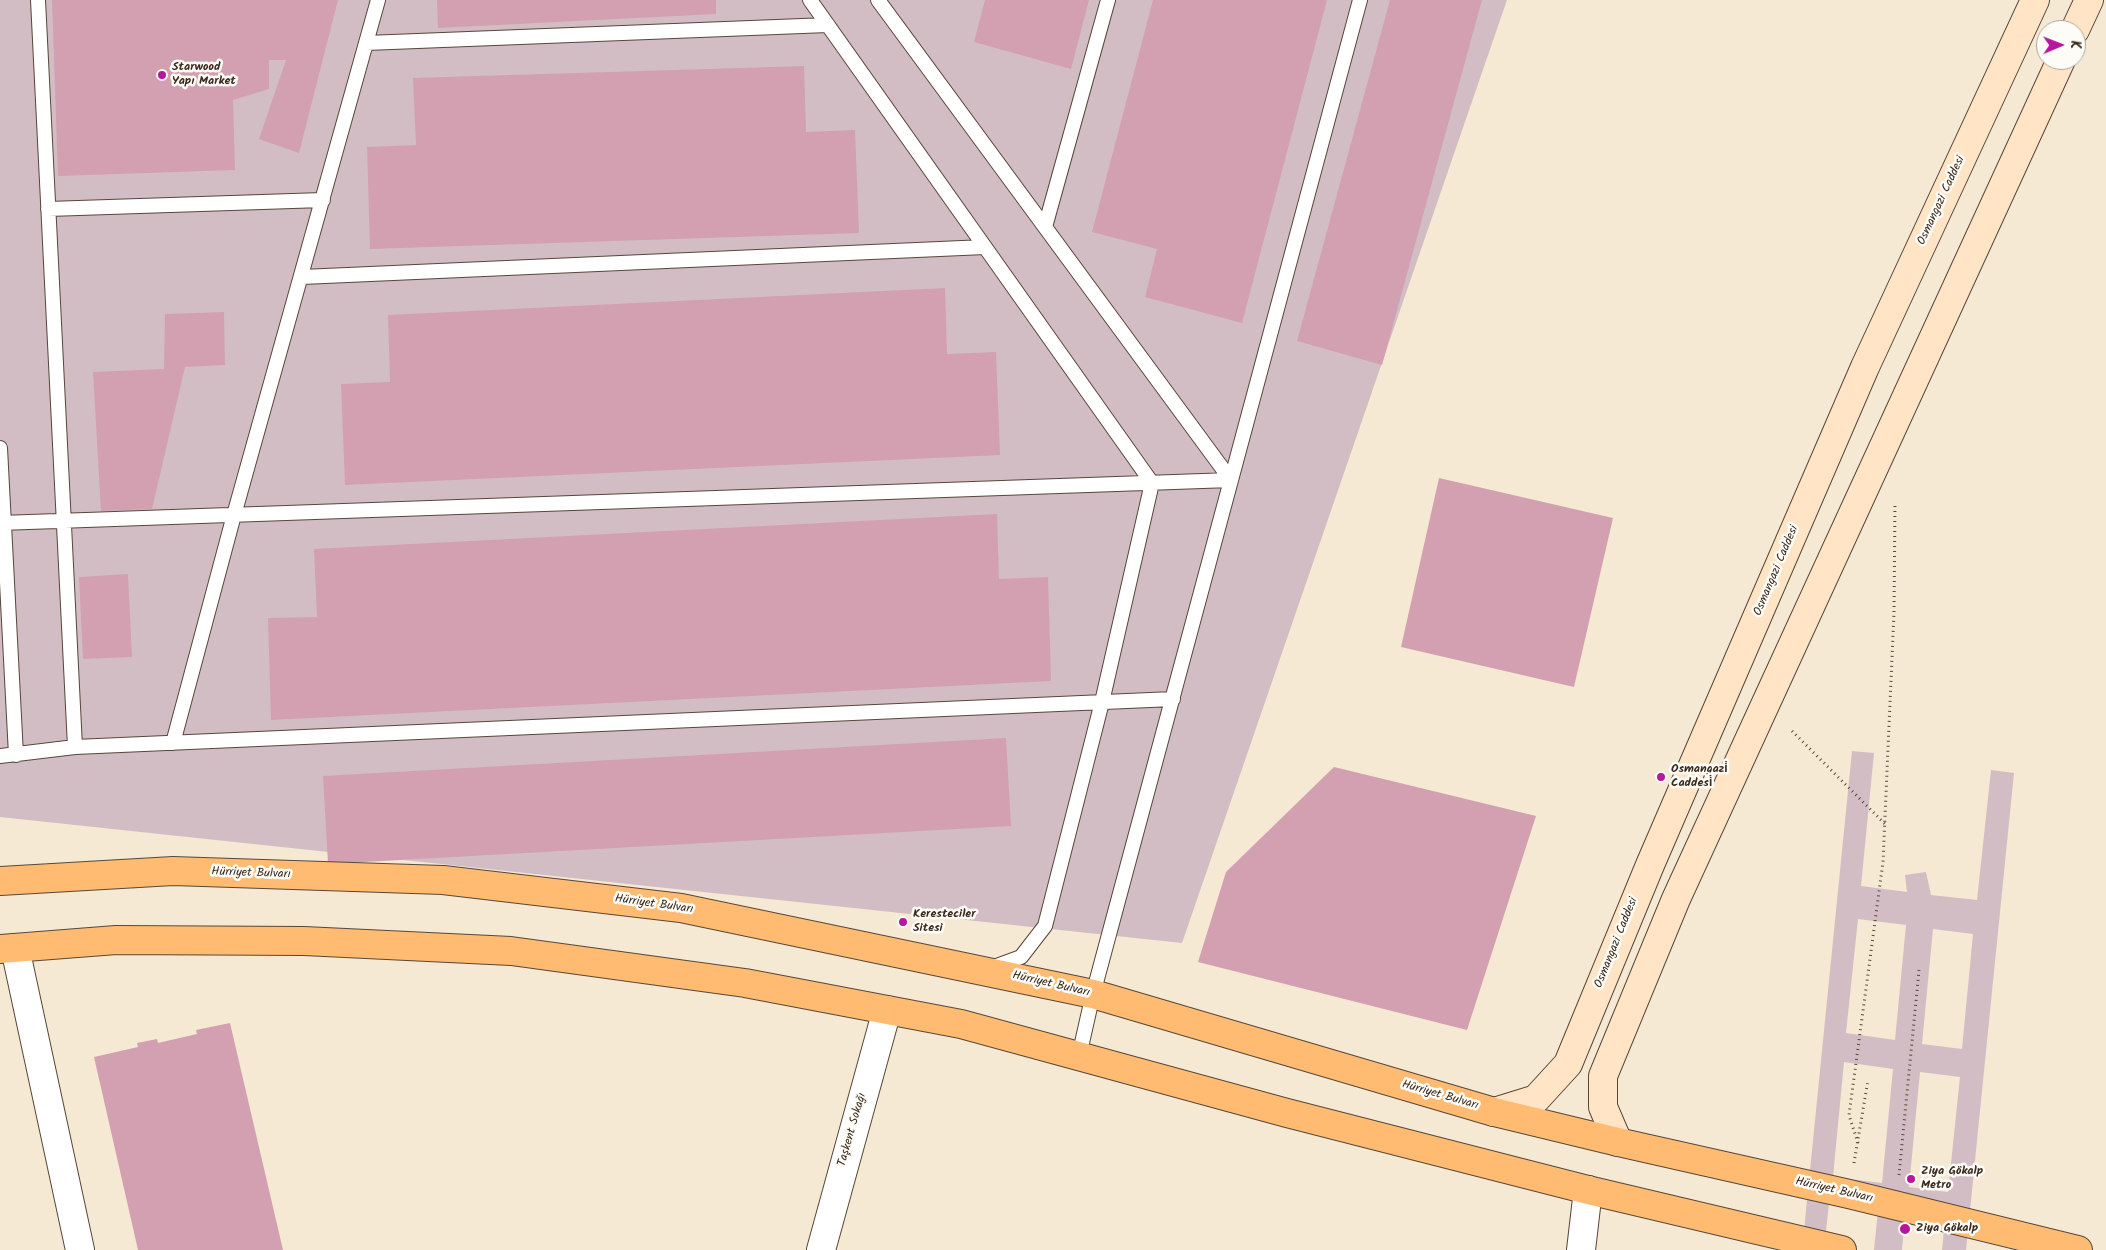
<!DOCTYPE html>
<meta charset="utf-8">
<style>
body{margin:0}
#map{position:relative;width:2106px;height:1250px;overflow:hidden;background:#f5e9d3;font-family:Kalam,sans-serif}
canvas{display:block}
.north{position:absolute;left:2036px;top:20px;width:50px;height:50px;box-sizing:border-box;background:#fdfcf7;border:1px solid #afa8a0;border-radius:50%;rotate:89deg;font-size:14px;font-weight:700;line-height:20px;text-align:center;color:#3b2a1e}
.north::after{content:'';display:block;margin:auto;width:18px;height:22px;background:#b5179e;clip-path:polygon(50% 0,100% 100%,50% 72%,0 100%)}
</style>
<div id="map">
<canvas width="2106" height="1250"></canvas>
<div class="north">K</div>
</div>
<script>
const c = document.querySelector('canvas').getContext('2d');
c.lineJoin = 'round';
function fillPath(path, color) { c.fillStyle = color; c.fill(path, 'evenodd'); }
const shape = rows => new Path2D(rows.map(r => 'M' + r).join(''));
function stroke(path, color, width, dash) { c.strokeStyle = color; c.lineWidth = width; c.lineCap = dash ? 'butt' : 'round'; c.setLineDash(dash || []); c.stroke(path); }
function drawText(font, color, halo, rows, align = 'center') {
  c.font = font + ' Kalam,sans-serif'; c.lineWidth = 5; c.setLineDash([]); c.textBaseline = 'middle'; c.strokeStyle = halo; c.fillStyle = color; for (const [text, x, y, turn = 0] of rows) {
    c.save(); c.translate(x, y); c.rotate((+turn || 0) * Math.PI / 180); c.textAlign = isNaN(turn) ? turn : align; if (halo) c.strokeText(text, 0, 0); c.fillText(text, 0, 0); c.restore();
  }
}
const industrial = shape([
 [0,0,1507,0,1182,943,0,817],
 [1852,751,1874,753,1861,886,1907,892,1905,875,1926,872,1931,895,1977,900,1991,770,2014,773,1966,1250,1942,1250,1945,1219,1905,1215,1902,1250,1874,1250,1878,1210,1829,1203,1824,1250,1802,1250],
 [1858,919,1906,925,1895,1040,1846,1033],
 [1933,929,1973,934,1962,1049,1922,1044],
 [1844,1062,1893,1069,1882,1183,1833,1177],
 [1920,1072,1960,1077,1948,1192,1909,1187]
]);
const building = shape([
 [52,0,338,0,299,153,259,139,286,60,269,60,269,89,233,100,235,170,58,176],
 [437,0,716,0,716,14,438,28],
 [985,0,1089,0,1071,69,974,42],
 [1153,0,1327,0,1242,323,1145,297,1157,249,1092,232],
 [1390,0,1482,0,1382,365,1297,341],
 [804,66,806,132,855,130,859,233,370,249,367,147,416,145,413,78],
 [945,288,947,354,996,352,1000,455,345,485,341,384,390,382,388,315],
 [224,312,225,365,185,367,152,509,101,511,93,372,164,369,165,314],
 [1439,478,1613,518,1574,687,1401,647],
 [997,514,999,579,1048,577,1051,681,271,720,268,618,317,617,314,549],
 [128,574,132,657,83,659,79,577],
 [1006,738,1011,826,328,864,323,776],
 [1334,767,1536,816,1467,1030,1198,962,1226,872],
 [230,1023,283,1250,138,1250,94,1057,138,1047,137,1043,157,1039,158,1043,197,1034,196,1030]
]);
const path = shape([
 [1792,731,1885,824],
 [1858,1143,1849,1115,1883,862,1894,612,1895,502],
 [1854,1163,1868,1080],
 [1899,1175,1919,970]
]);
const service = shape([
 [38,0,75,747],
 [810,0,1152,483,1102,702,1045,926,1021,957,991,968],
 [878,0,1231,480],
 [366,43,828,25],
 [48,209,323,200],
 [1045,227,1108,0],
 [302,277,985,247],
 [0,448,16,755],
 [0,523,1231,480],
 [173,743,234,515,378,0],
 [0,756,75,747,1173,699],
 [1079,1056,1093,994,1360,0]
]);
const minor = shape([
 [15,948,80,1250],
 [821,1250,887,1010],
 [1581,1250,1588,1190]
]);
const secondary = shape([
 [2075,30,2089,0],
 [1494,1112,1536,1099,1568,1064,1650,865,1865,367,2035,0],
 [1618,1142,1603,1107,1603,1076,1676,899,2061,60]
]);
const primary = shape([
 [0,881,173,871,443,880,681,908,1093,994,1494,1112,1618,1142,1849,1194,2078,1250],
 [0,949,116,940,304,941,511,951,745,983,961,1024,1287,1113,1588,1190,1842,1250]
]);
const markers = [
 [162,75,5,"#b5179e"],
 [1661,777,5,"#b5179e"],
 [903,922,5,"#b5179e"],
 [1911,1179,5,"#b5179e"],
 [1905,1229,6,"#b5179e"]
];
const poiNames = [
 ["Starwood",172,68],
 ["Yapı Market",172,82],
 ["Osmangazi̇",1671,770],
 ["Caddesi̇",1671,784],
 ["Keresteciler",913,915],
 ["Sitesi",913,929],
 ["Ziya Gökalp",1921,1172],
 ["Metro",1921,1186],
 ["Ziya Gökalp",1916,1229]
];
const streetNames = [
 ["Osmangazi Caddesi",1942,201,-65],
 ["Osmangazi Caddesi",1777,571,-67],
 ["Hürriyet Bulvarı",251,874,2],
 ["Hürriyet Bulvarı",654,905,8],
 ["Osmangazi Caddesi",1617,943,-68],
 ["Hürriyet Bulvarı",1051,985,13],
 ["Hürriyet Bulvarı",1440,1096,16],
 ["Taşkent Sokağı",853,1130,-74],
 ["Hürriyet Bulvarı",1834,1191,13]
];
fillPath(industrial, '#d2bdc5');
fillPath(building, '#d3a0b1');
stroke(service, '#574739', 16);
stroke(minor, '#574739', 30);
stroke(secondary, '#574739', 30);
stroke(primary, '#574739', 30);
stroke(path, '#574739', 3, [1, 4]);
stroke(service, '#fff', 14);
stroke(minor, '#fff', 28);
stroke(secondary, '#ffe4c6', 28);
stroke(primary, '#ffbb71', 28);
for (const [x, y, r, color] of markers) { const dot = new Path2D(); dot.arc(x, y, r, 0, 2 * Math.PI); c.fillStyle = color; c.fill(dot); stroke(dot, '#fdfcf7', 2); }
drawText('bold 12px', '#3b2a1e', '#fdfcf7', poiNames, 'left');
drawText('12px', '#3b2a1e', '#fdfcf7', streetNames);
</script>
